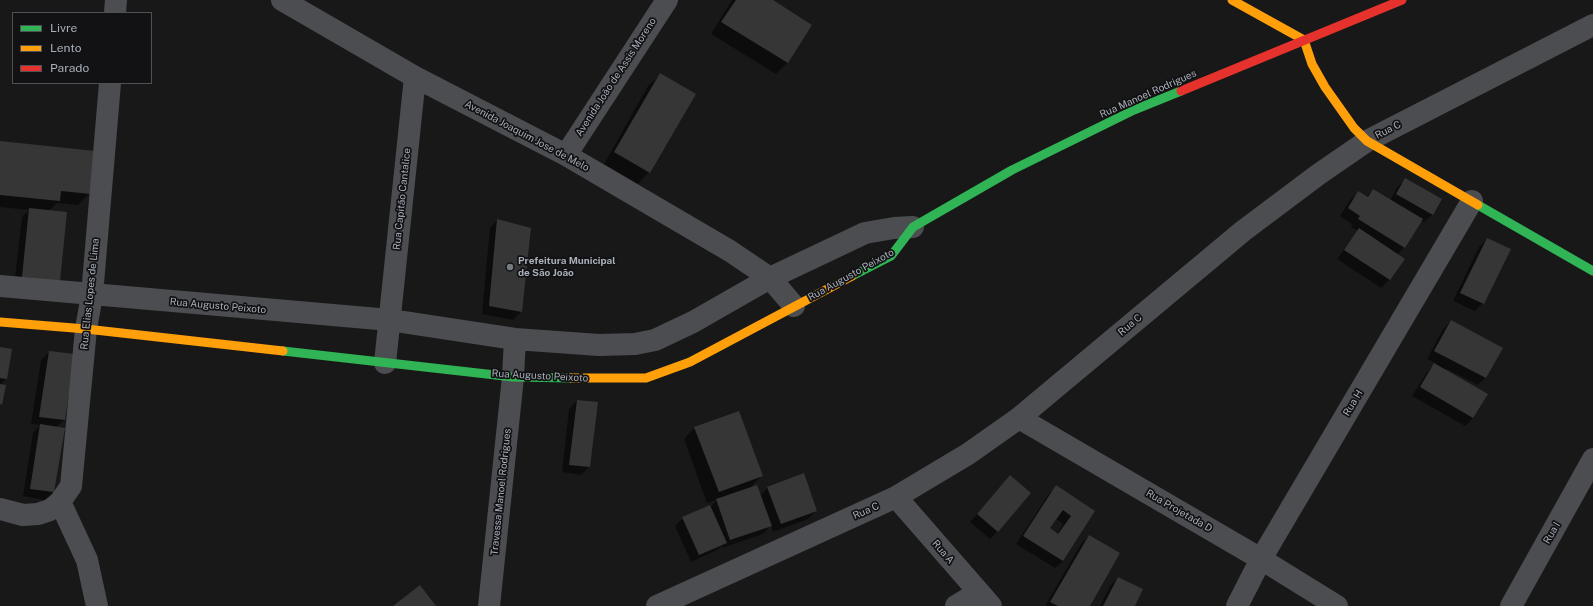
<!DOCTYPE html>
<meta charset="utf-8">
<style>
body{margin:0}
#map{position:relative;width:1593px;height:606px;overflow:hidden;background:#181818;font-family:"Public Sans",sans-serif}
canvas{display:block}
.legend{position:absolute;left:12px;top:12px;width:140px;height:72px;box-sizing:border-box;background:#121214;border:1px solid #4e5156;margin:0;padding:5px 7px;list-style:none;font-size:12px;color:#a9afb9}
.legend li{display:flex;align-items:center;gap:8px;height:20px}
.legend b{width:20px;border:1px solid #4e5156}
</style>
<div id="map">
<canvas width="1593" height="606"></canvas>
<ul class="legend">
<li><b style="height:5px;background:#30b455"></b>Livre</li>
<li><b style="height:5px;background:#ff9f0a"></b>Lento</li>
<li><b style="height:5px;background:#e5322d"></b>Parado</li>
</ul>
</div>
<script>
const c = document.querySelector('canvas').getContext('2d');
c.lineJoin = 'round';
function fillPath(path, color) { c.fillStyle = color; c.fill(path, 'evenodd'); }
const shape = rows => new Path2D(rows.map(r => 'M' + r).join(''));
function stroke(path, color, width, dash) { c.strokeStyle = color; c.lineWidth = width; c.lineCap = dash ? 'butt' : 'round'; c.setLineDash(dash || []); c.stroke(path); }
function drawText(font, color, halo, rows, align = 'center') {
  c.font = font + ' "Public Sans",sans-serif'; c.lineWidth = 3.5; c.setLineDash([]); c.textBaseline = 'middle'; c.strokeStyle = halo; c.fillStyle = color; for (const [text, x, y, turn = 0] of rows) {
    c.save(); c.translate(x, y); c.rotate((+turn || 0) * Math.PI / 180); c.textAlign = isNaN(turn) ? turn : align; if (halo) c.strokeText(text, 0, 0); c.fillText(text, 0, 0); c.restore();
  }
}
const shadow = shape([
 [732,0,771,0,811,25,787,63,776,74,711,34],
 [660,75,649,172,638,184,604,164,648,86],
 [0,142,90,193,78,205,57,203,49,211,59,280,14,285,22,217,29,210,0,207],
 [1405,180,1441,199,1432,215,1424,222,1421,221,1404,247,1397,255,1403,259,1389,280,1381,288,1337,259,1358,231,1351,227,1352,224,1340,216,1350,200,1358,192,1366,197,1373,190,1390,201,1397,187],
 [497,220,521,312,513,320,482,314,490,228],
 [1487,239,1483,303,1475,311,1453,301,1479,247],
 [1451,321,1486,377,1478,385,1447,369,1446,371,1486,394,1473,418,1465,426,1412,396,1427,372,1435,363,1427,359,1443,329],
 [0,348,6,379,0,385],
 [49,352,64,420,56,427,64,429,53,492,45,500,23,496,33,433,40,425,31,424,41,360],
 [577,401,589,467,581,475,562,472,569,409],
 [695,427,761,476,749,489,760,496,768,487,816,511,808,519,773,532,771,525,763,534,722,548,722,546,717,550,691,562,675,526,683,518,710,507,717,500,707,503,684,439],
 [1002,485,998,531,990,539,970,522],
 [1056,487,1094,511,1063,561,1055,568,1016,544,1048,495],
 [1056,519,1063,524,1057,534,1049,529],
 [1089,536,1089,606,1045,606,1081,544],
 [1118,578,1133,606,1100,606,1110,586]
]);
const building = shape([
 [736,0,773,0,812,25,788,63,721,22],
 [660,73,696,94,650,173,614,152],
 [0,141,95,151,91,194,61,191,60,201,0,195],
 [1405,178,1442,199,1433,215,1396,194],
 [1373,189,1423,219,1405,248,1358,219,1360,216,1348,208,1358,191,1368,197],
 [29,208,67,212,60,281,22,277],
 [497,219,531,228,522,312,489,306],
 [1359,228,1405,259,1390,280,1344,250],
 [1487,238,1511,249,1484,304,1460,293],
 [1451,320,1503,348,1486,378,1434,351],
 [0,347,12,349,7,379,0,378],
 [49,351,75,354,65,420,39,417],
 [1434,363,1488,394,1473,418,1420,387],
 [0,384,6,385,2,405,0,404],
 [577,400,598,402,590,467,569,465],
 [739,411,763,476,719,492,694,427],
 [40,424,65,428,54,492,30,489],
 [804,473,817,511,781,524,767,487],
 [1010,475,1031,493,998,532,977,514],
 [757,485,772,526,730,540,716,499],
 [1056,485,1095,511,1063,561,1023,536],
 [1063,510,1071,516,1058,534,1050,528],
 [710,505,727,543,699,555,682,517],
 [1089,535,1120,553,1090,606,1058,606,1050,602],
 [1118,577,1143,589,1135,606,1103,606],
 [420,585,436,606,393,606]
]);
const street = shape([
 [282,0,415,77,566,155,730,251,770,278,794,306],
 [115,13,116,0],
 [566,155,667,0],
 [0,286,390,320,515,339,599,345,635,344,655,340,693,322,770,278,865,233,894,228,913,227],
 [385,363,415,77],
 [1019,418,1261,559,1337,606],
 [896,497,991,606],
 [60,502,87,560,97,606],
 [0,509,23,515,38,514,50,510,60,502,71,486,86,329,92,295,110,83],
 [489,606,513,377,515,339],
 [657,606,896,497,968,454,1019,418,1243,231,1319,174,1367,141,1593,25],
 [956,606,979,592],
 [1237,606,1261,559,1472,201],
 [1511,606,1593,459]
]);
const fast = shape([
 [1478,205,1593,271],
 [852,276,891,256,913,227,1012,170,1134,110,1181,91],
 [283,351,513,377,571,378]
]);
const slow = shape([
 [1232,0,1304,40],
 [1304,40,1312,64,1325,87,1354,128,1367,141,1478,205],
 [0,322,86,329,283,351],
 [571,378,646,378,690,362,852,276]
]);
const jam = shape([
 [1181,91,1402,0]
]);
const markers = [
 [510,267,4,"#767a81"]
];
const streetNames = [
 ["Avenida João de Assis Moreno",616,77,-57],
 ["Rua Manoel Rodrigues",1148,94,-24],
 ["Rua C",1388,130,-27],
 ["Avenida Joaquim Jose de Melo",527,136,28],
 ["Rua Capitão Cantalice",402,199,-84],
 ["Rua Augusto Peixoto",851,275,-29],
 ["Rua Elias Lopes de Lima",90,294,-84],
 ["Rua Augusto Peixoto",218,306,5],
 ["Rua C",1130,325,-40],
 ["Rua Augusto Peixoto",540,376,3],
 ["Rua H",1353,403,-59],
 ["Travessa Manoel Rodrigues",501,492,-84],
 ["Rua C",866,511,-24],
 ["Rua Projetada D",1179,511,30],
 ["Rua I",1552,533,-60],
 ["Rua A",943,552,49]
];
const poiNames = [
 ["Prefeitura Municipal",518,261],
 ["de São João",518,273]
];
fillPath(shadow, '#0007');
fillPath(building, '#363637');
stroke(street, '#4c4d51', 22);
stroke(fast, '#30b455', 9);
stroke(slow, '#ff9f0a', 9);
stroke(jam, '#e5322d', 9);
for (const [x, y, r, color] of markers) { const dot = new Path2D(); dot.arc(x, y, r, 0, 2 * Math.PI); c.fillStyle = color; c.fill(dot); stroke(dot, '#121214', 1.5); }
drawText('10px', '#a9afb9', '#121214', streetNames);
drawText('bold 10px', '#a9afb9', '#121214', poiNames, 'left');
</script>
